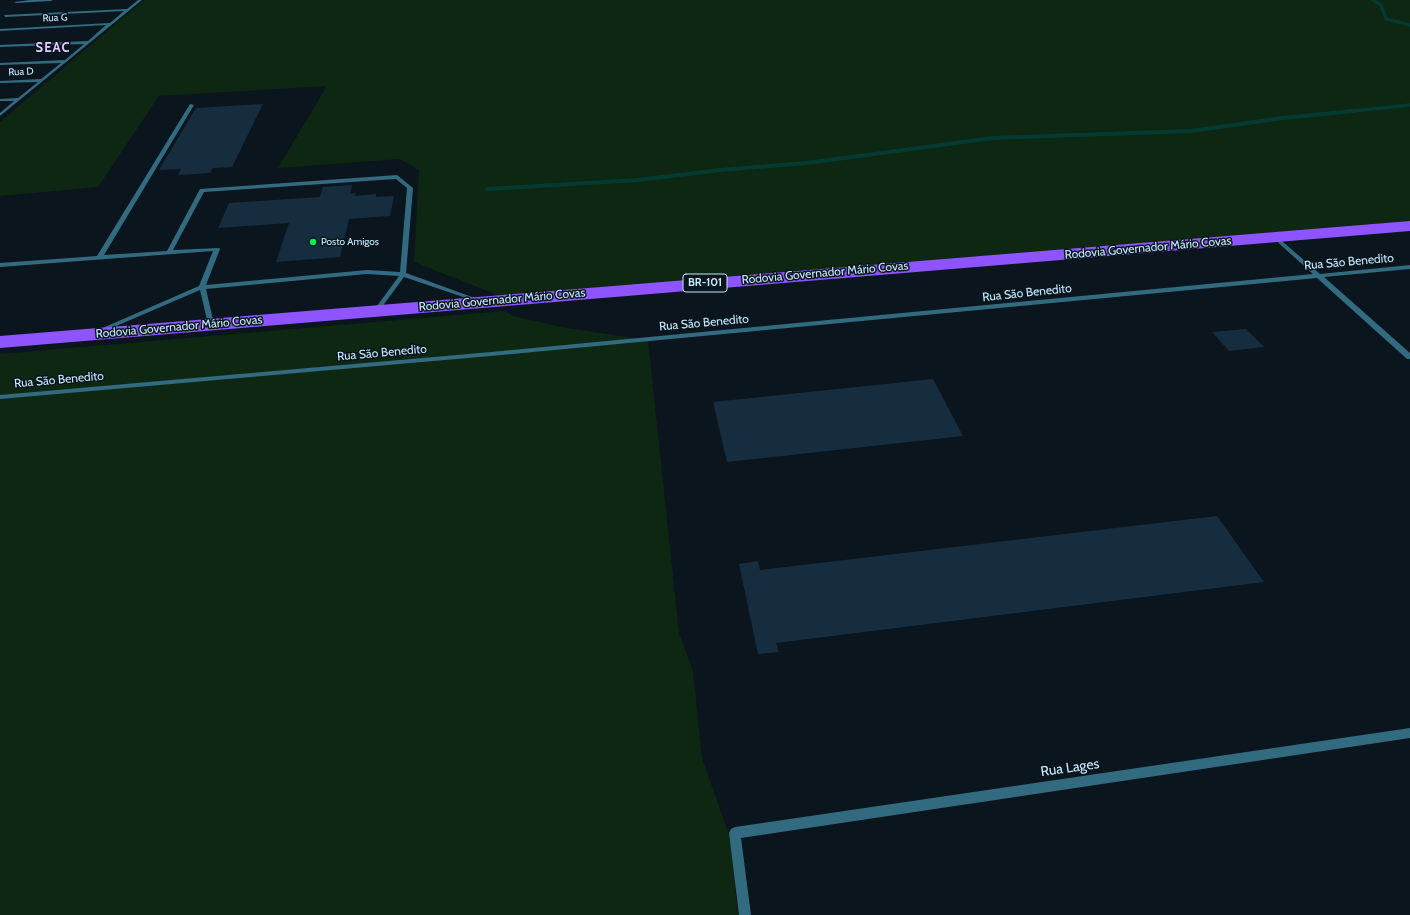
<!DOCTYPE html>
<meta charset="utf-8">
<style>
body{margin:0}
canvas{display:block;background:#0a151d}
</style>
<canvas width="1410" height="915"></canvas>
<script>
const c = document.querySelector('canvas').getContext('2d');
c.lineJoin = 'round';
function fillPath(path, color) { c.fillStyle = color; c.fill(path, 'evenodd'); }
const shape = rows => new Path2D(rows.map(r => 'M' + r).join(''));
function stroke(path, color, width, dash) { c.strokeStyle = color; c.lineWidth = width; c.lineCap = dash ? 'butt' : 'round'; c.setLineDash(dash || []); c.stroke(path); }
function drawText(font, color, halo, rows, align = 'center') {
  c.font = font + ' Cabin,sans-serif'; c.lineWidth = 3; c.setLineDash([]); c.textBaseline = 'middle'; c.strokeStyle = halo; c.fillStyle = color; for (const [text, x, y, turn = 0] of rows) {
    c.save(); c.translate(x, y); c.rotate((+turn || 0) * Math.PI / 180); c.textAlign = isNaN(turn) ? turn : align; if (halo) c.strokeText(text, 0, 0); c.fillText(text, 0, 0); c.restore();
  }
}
const green = shape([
 [144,0,1410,0,1410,221,500,296,414,262,419,170,400,159,278,168,327,86,159,96,98,187,0,196,0,122],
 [505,311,513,316,566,328,648,340,679,633,693,671,702,758,730,838,738,915,0,915,0,354]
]);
const streamFar1 = shape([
 [1373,0,1381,5,1386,19,1410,25],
 [1343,112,1410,105]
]);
const stream = shape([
 [487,189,638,180,720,170,807,163,993,138,1191,131,1283,118,1353,111]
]);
const building = shape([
 [263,104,232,167,213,168,210,173,178,175,181,169,159,170,196,108],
 [352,185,350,194,356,193,355,196,376,194,376,197,394,196,390,216,349,219,340,257,276,262,289,223,218,228,229,203,320,197,323,187],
 [1246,329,1264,347,1229,351,1212,332],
 [933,379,963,436,727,462,713,402],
 [1217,516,1264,582,776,643,779,652,758,654,739,564,758,561,760,570]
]);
const service = shape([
 [190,104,194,105,104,255,167,251,200,189,397,175,413,188,406,273,483,301,482,302,478,302,404,277,379,311,377,312,374,310,399,276,367,274,206,289,214,324,213,325,211,326,208,324,200,290,100,333,97,331,98,330,199,286,213,251,0,267,0,263,97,256,190,104],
 [396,179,407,188,400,272,367,270,206,285,220,249,219,248,173,250,204,192,396,179]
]);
const minor = shape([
 [53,0,51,1,16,3,14,2,30,0,53,0],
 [138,0,142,0,0,116,0,113,14,101,0,101,0,99,18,98,38,82,0,83,0,81,41,79,61,63,0,65,0,63,65,60,84,44,0,47,0,45,88,41,106,25,0,31,0,29,110,23,124,11,5,17,4,15,127,9,138,0],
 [1275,235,1320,274,1410,265,1410,269,1324,277,1410,353,1410,359,1407,359,1317,278,491,356,0,399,0,395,491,352,1313,274,1273,238,1273,236,1275,235],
 [1410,728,1410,738,741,838,751,915,739,915,729,833,731,829,735,827,1410,728]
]);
const trunk = shape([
 [1410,221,1410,231,0,348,0,336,1410,221]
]);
const markers = [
 [313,242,4,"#00f150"]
];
const farStreetnames = [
 ["Rua G",55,18,-3],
 ["Rua D",21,72,-3]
];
const farPoinames = [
 ["Posto Amigos",321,242]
];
const shields = [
 [705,283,44]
];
const shieldNames = [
 ["BR-101",705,283]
];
const streetNames = [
 ["Rodovia Governador Mário Covas",1148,248,-5],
 ["Rua São Benedito",1349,262,-5],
 ["Rodovia Governador Mário Covas",825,273,-5],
 ["Rua São Benedito",1027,293,-6],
 ["Rodovia Governador Mário Covas",502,300,-5],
 ["Rua São Benedito",704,323,-5],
 ["Rodovia Governador Mário Covas",179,327,-5],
 ["Rua São Benedito",382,353,-5],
 ["Rua São Benedito",59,380,-5]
];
const farDistrictnames = [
 ["SEAC",53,48]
];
const nearStreetnames = [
 ["Rua Lages",1070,768,-8]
];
fillPath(green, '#0d2712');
stroke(streamFar1, '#053a33', 3.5);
stroke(stream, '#053a33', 4);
fillPath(building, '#152d3f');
fillPath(service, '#326a7f');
fillPath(minor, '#326a7f');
fillPath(trunk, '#8e54ff');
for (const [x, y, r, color] of markers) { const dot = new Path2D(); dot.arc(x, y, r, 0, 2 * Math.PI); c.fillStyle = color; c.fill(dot); stroke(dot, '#0a151d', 1.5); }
drawText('10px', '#c6ebff', '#0a151d', farStreetnames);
drawText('10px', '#c6ebff', '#0a151d', farPoinames, 'left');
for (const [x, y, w] of shields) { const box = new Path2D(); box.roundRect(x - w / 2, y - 9, w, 18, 3); c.fillStyle = '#0a151d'; c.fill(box); stroke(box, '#c6ebff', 1); }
drawText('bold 11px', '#c6ebff', null, shieldNames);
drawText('12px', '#c6ebff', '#0a151d', streetNames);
c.letterSpacing = '1px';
drawText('bold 13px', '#e9c8ff', '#0a151d', farDistrictnames);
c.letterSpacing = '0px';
drawText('14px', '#c6ebff', '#0a151d', nearStreetnames);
</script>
